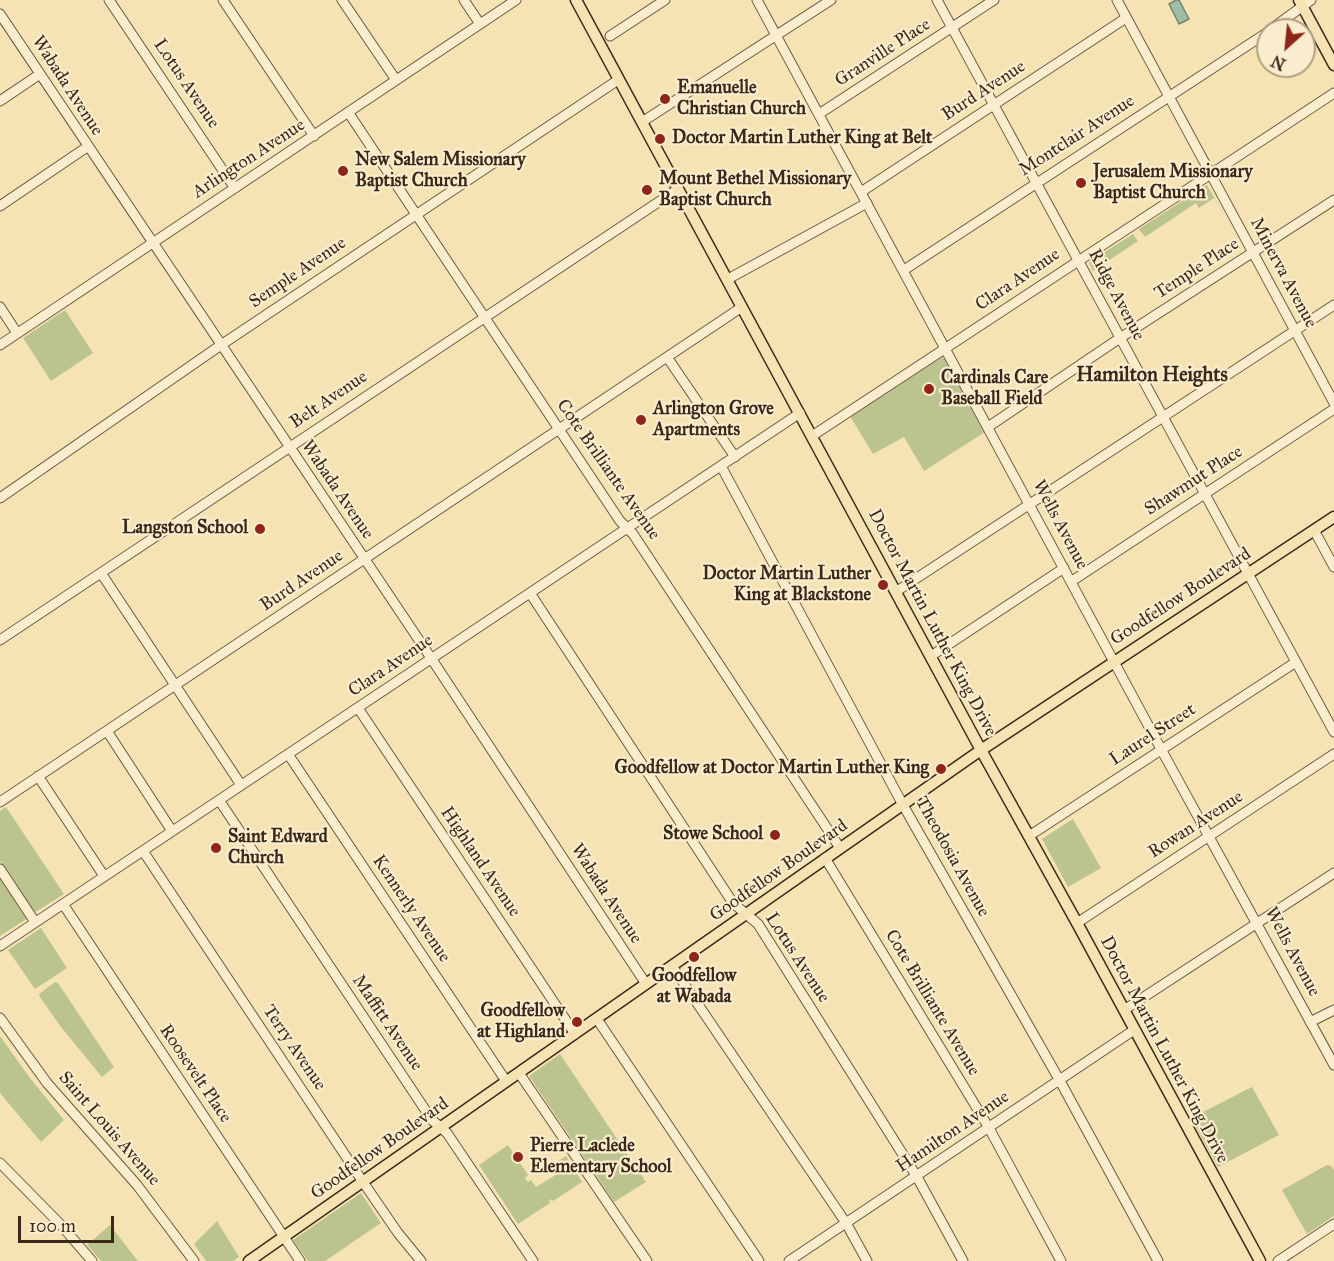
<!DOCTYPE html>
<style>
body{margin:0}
#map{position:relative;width:1334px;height:1261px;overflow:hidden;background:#f6e3b3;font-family:"IM FELL Great Primer",serif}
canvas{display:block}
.north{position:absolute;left:1256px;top:18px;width:60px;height:60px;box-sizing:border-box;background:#f9edce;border:2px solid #ad9e86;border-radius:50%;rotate:207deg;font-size:16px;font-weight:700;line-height:24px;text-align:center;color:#3a281b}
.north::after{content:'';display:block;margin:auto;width:21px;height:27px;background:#8f2418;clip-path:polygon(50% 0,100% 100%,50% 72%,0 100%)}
.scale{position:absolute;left:18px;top:1216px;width:96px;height:27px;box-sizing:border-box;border:3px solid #3a281b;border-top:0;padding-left:8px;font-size:18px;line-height:21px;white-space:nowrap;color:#3a281b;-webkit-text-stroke:4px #f9edce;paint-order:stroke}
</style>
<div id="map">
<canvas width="1334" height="1261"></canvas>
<div class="north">N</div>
<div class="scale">100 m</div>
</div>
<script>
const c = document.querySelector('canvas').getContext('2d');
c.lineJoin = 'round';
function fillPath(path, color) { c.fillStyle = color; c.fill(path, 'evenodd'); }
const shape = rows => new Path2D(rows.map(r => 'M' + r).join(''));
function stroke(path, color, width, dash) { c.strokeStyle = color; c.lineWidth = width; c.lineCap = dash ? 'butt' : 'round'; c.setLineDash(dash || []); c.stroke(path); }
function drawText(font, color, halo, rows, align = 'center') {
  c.font = font + ' "IM FELL Great Primer",serif'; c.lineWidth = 4.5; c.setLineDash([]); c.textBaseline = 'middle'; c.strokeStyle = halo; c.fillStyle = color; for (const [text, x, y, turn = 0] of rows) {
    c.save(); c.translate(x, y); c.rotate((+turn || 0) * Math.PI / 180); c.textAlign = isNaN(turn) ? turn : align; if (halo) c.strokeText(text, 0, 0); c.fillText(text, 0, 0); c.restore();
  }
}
const green = shape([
 [1207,185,1226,218,1214,198,1199,208,1196,203,1145,237,1139,229],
 [1133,234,1138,241,1093,271,1089,262],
 [65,310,93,353,51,381,23,338],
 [942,357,945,359,985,432,924,471,904,437,873,454,850,416],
 [6,807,64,894,34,913,0,861,0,811],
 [1073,819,1101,868,1068,887,1042,839],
 [0,874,28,918,0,936],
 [41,928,67,968,35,989,8,950],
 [55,982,58,983,114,1067,102,1077,61,1027,40,997,39,994],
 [0,1036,30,1078,64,1120,41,1142,0,1093],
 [560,1054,646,1182,614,1202,529,1076],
 [1252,1087,1279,1135,1218,1167,1191,1118],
 [508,1145,528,1175,525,1178,528,1182,531,1180,536,1187,562,1171,557,1162,566,1156,582,1182,553,1201,551,1199,549,1201,550,1203,518,1224,479,1165],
 [1327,1165,1331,1166,1334,1170,1334,1216,1307,1234,1282,1190],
 [361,1193,381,1223,325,1261,308,1261,293,1240],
 [217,1221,239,1257,233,1261,206,1261,194,1244],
 [110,1225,134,1256,138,1261,101,1261,87,1245]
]);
const water = shape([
 [1176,0,1179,0,1189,19,1179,24,1169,4,1176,0]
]);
const minor = shape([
 [109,0,234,187],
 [223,0,314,136],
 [342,0,396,80],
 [464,0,480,24],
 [757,0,1161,749,1334,1065],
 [937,0,1334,732],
 [1117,0,1334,403],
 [0,14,431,658,646,984],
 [1270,30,1311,0],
 [610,36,665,0],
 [0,101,40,74],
 [348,112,620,521,633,534,840,848],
 [819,114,994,0],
 [642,122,831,0],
 [861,192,1126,18],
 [0,206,87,147],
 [904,270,1268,32],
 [728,279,867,203],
 [0,307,17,333],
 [0,345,516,0],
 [667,357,735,457],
 [988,427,1120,338,1334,200],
 [812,436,1334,93],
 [721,466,903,805,1060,1081,1158,1261],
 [0,498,221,345,618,80],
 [1314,530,1334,567],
 [101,573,241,785],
 [1072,581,1334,409],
 [897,591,1334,305],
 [530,593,733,903,758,924,917,1177,963,1261],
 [0,640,678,189],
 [931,656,1064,568],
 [358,708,575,1034],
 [107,731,172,831],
 [288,754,506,1081],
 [38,776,104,876],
 [219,800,432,1120,447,1133,533,1261],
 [0,802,742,307],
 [1029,836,1296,662],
 [143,851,363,1182,398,1233,421,1261],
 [825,858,989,1128,1061,1261],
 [0,869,35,922],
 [63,904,300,1261],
 [1077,923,1334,754],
 [0,946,800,413],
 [672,966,846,1223,867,1261],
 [1124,1010,1334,873],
 [0,1018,47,1083,137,1185,194,1261],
 [597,1019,759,1261],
 [1310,1022,1334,1010],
 [519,1073,647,1261],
 [0,1163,61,1225,92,1261],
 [789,1261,1134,1030],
 [1278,1261,1334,1224]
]);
const major = shape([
 [576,0,981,750,1077,923,1260,1261],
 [1299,0,1334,65],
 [249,1261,981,750,1334,517]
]);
const markers = [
 [665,99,6,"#8f2418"],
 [660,139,6,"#8f2418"],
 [343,171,6,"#8f2418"],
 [1081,183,6,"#8f2418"],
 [647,190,6,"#8f2418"],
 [929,389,6,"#8f2418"],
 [641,420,6,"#8f2418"],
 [260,529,6,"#8f2418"],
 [883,585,6,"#8f2418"],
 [941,769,6,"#8f2418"],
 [775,835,6,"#8f2418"],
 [216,848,6,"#8f2418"],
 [694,957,6,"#8f2418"],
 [577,1022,6,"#8f2418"],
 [518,1157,6,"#8f2418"]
];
const streetNames = [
 ["Granville Place",883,53,-33],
 ["Lotus Avenue",186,84,56],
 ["Wabada Avenue",67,86,57],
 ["Burd Avenue",984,91,-33],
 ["Montclair Avenue",1077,136,-33],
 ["Arlington Avenue",249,159,-33],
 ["Temple Place",1197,269,-33],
 ["Semple Avenue",298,273,-34],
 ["Minerva Avenue",1283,273,62],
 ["Clara Avenue",1018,280,-34],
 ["Ridge Avenue",1116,295,62],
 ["Belt Avenue",329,400,-34],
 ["Cote Brilliante Avenue",608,470,55],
 ["Shawmut Place",1194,481,-33],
 ["Wabada Avenue",337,490,56],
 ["Wells Avenue",1060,525,62],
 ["Burd Avenue",302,581,-34],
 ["Goodfellow Boulevard",1181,597,-33],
 ["Doctor Martin Luther King Drive",932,623,62],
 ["Clara Avenue",391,666,-34],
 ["Laurel Street",1153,735,-33],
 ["Rowan Avenue",1196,825,-33],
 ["Theodosia Avenue",952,857,61],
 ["Highland Avenue",480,862,56],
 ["Goodfellow Boulevard",779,871,-35],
 ["Wabada Avenue",606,894,57],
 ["Kennerly Avenue",411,909,56],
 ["Wells Avenue",1292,952,62],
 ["Lotus Avenue",797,958,57],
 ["Cote Brilliante Avenue",932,1003,59],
 ["Maffitt Avenue",387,1023,56],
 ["Terry Avenue",294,1048,56],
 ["Doctor Martin Luther King Drive",1164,1050,62],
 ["Roosevelt Place",195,1074,56],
 ["Saint Louis Avenue",109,1129,49],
 ["Hamilton Avenue",953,1132,-34],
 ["Goodfellow Boulevard",380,1149,-35]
];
const poiNames = [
 ["Emanuelle",677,89],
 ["Christian Church",677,110],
 ["Doctor Martin Luther King at Belt",672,139],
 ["New Salem Missionary",355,161],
 ["Baptist Church",355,182],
 ["Jerusalem Missionary",1093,173],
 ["Baptist Church",1093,194],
 ["Mount Bethel Missionary",659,180],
 ["Baptist Church",659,201],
 ["Cardinals Care",941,379],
 ["Baseball Field",941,400],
 ["Arlington Grove",653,410],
 ["Apartments",653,431],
 ["Langston School",248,529,"right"],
 ["Doctor Martin Luther",871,575,"right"],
 ["King at Blackstone",871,596,"right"],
 ["Goodfellow at Doctor Martin Luther King",929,769,"right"],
 ["Stowe School",763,835,"right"],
 ["Saint Edward",228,838],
 ["Church",228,859],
 ["Goodfellow",694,977,"center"],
 ["at Wabada",694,998,"center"],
 ["Goodfellow",565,1012,"right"],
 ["at Highland",565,1033,"right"],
 ["Pierre Laclede",530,1147],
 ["Elementary School",530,1168]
];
const neighbourhoodNames = [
 ["Hamilton Heights",1152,376]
];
fillPath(green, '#bbc48e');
fillPath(water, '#9ebfa7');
stroke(water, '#76836f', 1.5);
stroke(minor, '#695741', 11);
stroke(major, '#3a281b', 13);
stroke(minor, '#f9edce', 9);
stroke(major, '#f6e3b3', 10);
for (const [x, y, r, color] of markers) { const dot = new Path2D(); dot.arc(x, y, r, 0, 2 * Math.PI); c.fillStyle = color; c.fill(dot); stroke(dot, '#f9edce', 2); }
drawText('18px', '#3a281b', '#f9edce', streetNames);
drawText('bold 18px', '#3a281b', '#f9edce', poiNames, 'left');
drawText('bold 20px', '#3a281b', '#f9edce', neighbourhoodNames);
</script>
